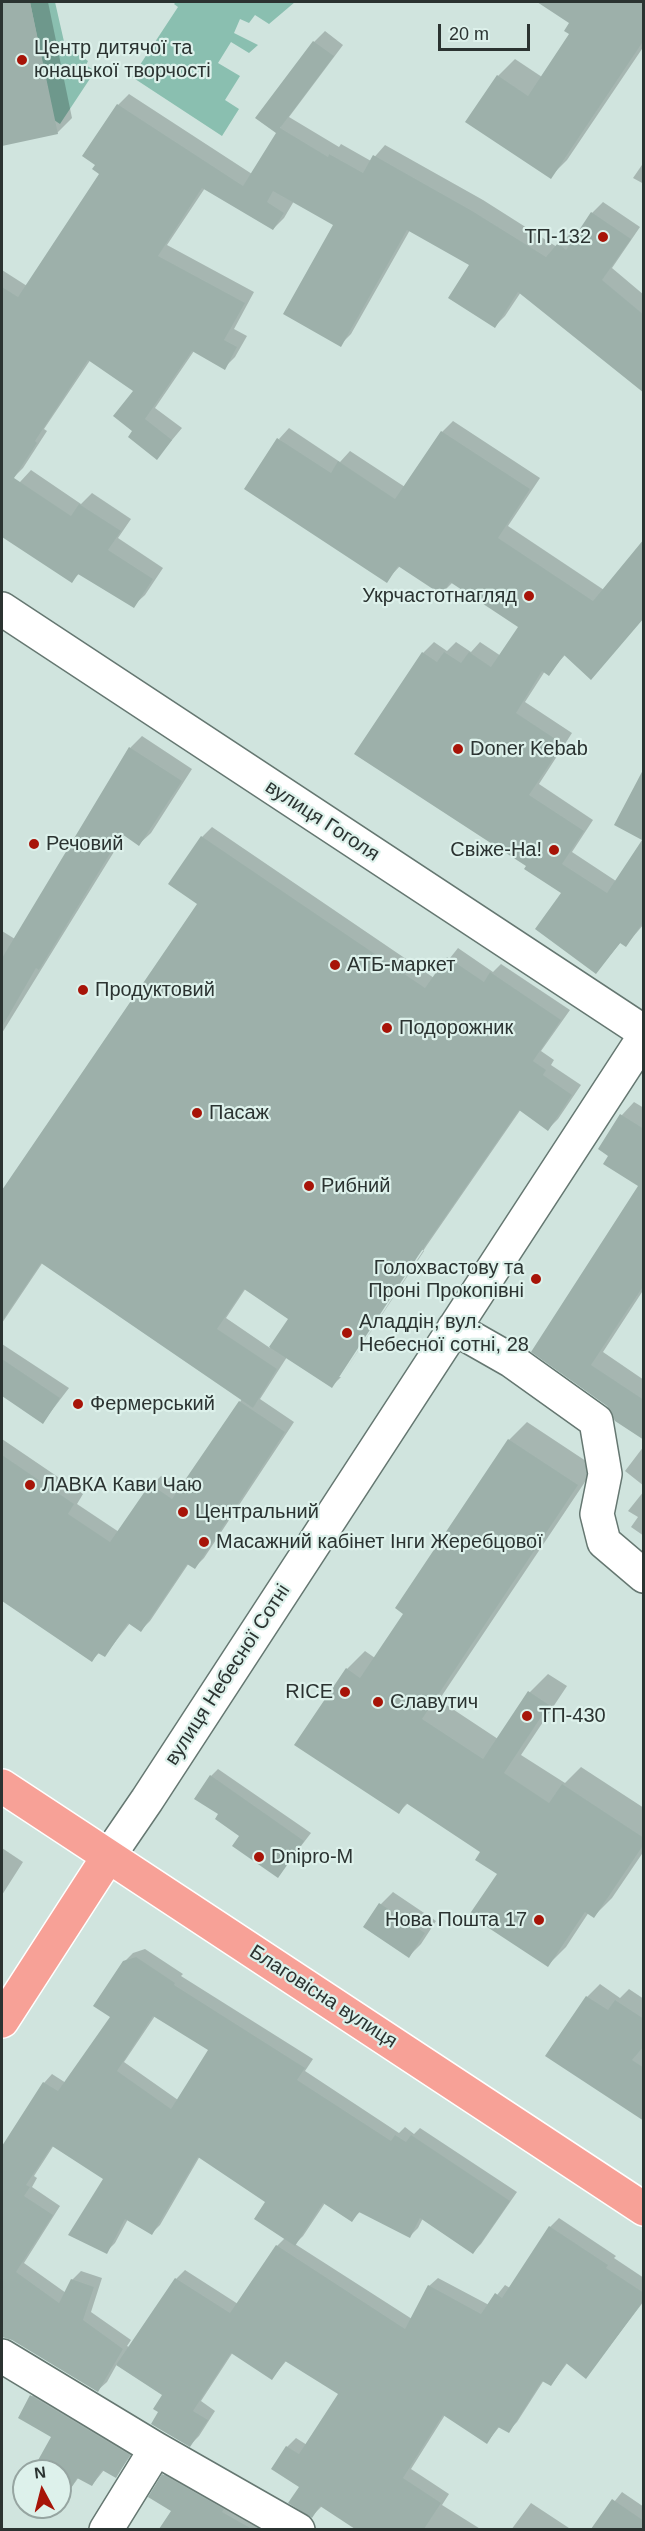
<!DOCTYPE html>
<meta charset="utf-8">
<style>
body{margin:0}
#map{position:relative;width:645px;height:2531px;overflow:hidden;background:#d0e4de;font-family:Helvetica,sans-serif}
canvas{display:block}
.frame{position:absolute;inset:0;border:3px solid #2b3331;pointer-events:none}
.north{position:absolute;left:12px;top:2459px;width:60px;height:60px;box-sizing:border-box;background:#ddf1eb;border:2px solid #96a5a1;border-radius:50%;rotate:353deg;font-size:16px;font-weight:700;line-height:24px;text-align:center;color:#2b3331}
.north::after{content:'';display:block;margin:auto;width:21px;height:27px;background:#a71408;clip-path:polygon(50% 0,100% 100%,50% 72%,0 100%)}
.scale{position:absolute;left:438px;top:24px;width:92px;height:27px;box-sizing:border-box;border:3px solid #2b3331;border-top:0;padding-left:8px;font-size:18px;line-height:21px;white-space:nowrap;color:#2b3331;-webkit-text-stroke:4px #ddf1eb;paint-order:stroke}
</style>
<div id="map">
<canvas width="645" height="2531"></canvas>
<div class="frame"></div>
<div class="north">N</div>
<div class="scale">20 m</div>
</div>
<script>
const c = document.querySelector('canvas').getContext('2d');
c.lineJoin = 'round';
function fillPath(path, color) { c.fillStyle = color; c.fill(path, 'evenodd'); }
const shape = rows => new Path2D(rows.map(r => 'M' + r).join(''));
function stroke(path, color, width, dash) { c.strokeStyle = color; c.lineWidth = width; c.lineCap = dash ? 'butt' : 'round'; c.setLineDash(dash || []); c.stroke(path); }
function drawText(font, color, halo, rows, align = 'center') {
  c.font = font + ' Helvetica,sans-serif'; c.lineWidth = 4.5; c.setLineDash([]); c.textBaseline = 'middle'; c.strokeStyle = halo; c.fillStyle = color; for (const [text, x, y, turn = 0] of rows) {
    c.save(); c.translate(x, y); c.rotate((+turn || 0) * Math.PI / 180); c.textAlign = isNaN(turn) ? turn : align; if (halo) c.strokeText(text, 0, 0); c.fillText(text, 0, 0); c.restore();
  }
}
const green = shape([
 [30,2,55,2,65,46,88,61,86,65,95,71,60,124,54,120],
 [176,2,295,2,269,24,255,15,249,23,240,19,234,33,258,45,249,53,231,42,218,63,240,76,225,100,239,109,222,136,132,77,178,7,174,4]
]);
const shadow = shape([
 [2,2,48,2,72,118,57,133,2,145],
 [545,2,644,2,644,46,567,160,550,177,498,76,515,59,542,77,571,34,571,22],
 [325,31,343,45,289,117,339,147,341,144,371,161,385,145,483,200,557,247,570,234,575,238,592,213,603,202,640,227,612,268,644,295,644,392,521,292,505,316,495,326,471,264,410,230,351,334,340,345,335,224,294,201,284,218,273,229,205,188,167,245,254,292,234,329,247,336,235,357,224,368,194,351,155,408,182,428,157,458,135,431,135,390,91,359,44,429,47,431,23,468,11,480,2,482,2,270,27,286,102,173,118,105,129,94,252,174,278,133,314,42],
 [644,162,644,184,633,178],
 [453,421,540,478,508,526,604,590,565,655,548,674,545,671,525,702,572,733,539,784,593,820,572,852,616,881,644,841,644,924,626,945,621,942,596,972,563,893,528,866,423,653,434,642,447,651,456,642,471,652,480,642,501,656,520,626,453,582,442,593,400,566,386,581,279,439,289,428,340,462,350,451,405,487,442,432],
 [31,470,81,504,92,493,131,519,118,538,163,568,145,595,133,606,80,573,71,581,2,535,2,509,20,482],
 [142,736,192,769,151,833,139,844,125,834,2,1033,2,931,15,939,131,747],
 [212,827,434,978,458,948,493,972,501,964,570,1010,541,1051,554,1060,551,1065,581,1085,558,1119,548,1129,521,1109,427,1245,341,1377,424,1251,421,1249,337,1377,341,1377,332,1386,287,1357,260,1399,294,1422,204,1558,195,1567,189,1563,150,1621,141,1630,130,1623,105,1655,100,1652,92,1660,2,1599,2,1439,83,1494,77,1504,119,1532,152,1485,161,1476,181,1489,242,1399,43,1262,2,1323,2,1192,199,904,170,884,202,837],
 [246,1288,290,1318,270,1348,226,1318],
 [634,1102,644,1108,644,1289,603,1352,644,1380,644,1438,608,1405,533,1351,640,1186,610,1156,622,1115],
 [2,1344,69,1388,43,1422,2,1394],
 [527,1422,595,1467,439,1700,498,1739,530,1692,548,1674,567,1686,521,1755,565,1783,581,1767,644,1808,644,1851,612,1898,594,1916,589,1912,566,1947,547,1966,499,1874,482,1852,408,1803,399,1812,347,1669,365,1651,375,1658,405,1614,397,1608,509,1440],
 [644,1446,644,1486,625,1471],
 [644,1491,644,1536,631,1527,638,1517,628,1511],
 [218,1769,311,1833,278,1876,241,1835,211,1776],
 [2,1848,23,1862,2,1895],
 [393,1892,436,1921,421,1944,409,1956,365,1927,381,1904],
 [145,1949,183,1974,181,1976,313,2059,305,2071,399,2133,405,2127,414,2134,420,2128,517,2192,481,2244,473,2252,423,2218,418,2228,410,2236,361,2211,351,2220,325,2203,303,2236,295,2244,412,2319,429,2286,438,2278,489,2305,505,2285,510,2288,550,2227,559,2218,616,2256,614,2258,644,2278,644,2301,586,2377,568,2362,551,2385,544,2380,517,2422,508,2431,500,2426,487,2442,445,2415,411,2469,449,2494,442,2505,482,2530,358,2530,322,2506,312,2516,287,2447,296,2438,307,2445,340,2394,287,2360,272,2378,233,2352,201,2401,215,2411,199,2436,190,2445,160,2412,164,2394,117,2364,107,2382,98,2390,12,2339,2,2336,2,2149,44,2083,52,2074,66,2083,112,2017,124,1962,133,1953],
 [155,2016,210,2049,178,2100,124,2062],
 [54,2145,105,2178,106,2252,115,2243,128,2219,152,2233,160,2225,200,2156,267,2202,285,2238,277,2246,238,2304,185,2270,176,2279,129,2347,127,2346,131,2340,91,2312,102,2278,81,2271,72,2280,66,2293,24,2263,60,2206,32,2187,37,2178,34,2176],
 [600,1984,620,1998,629,1989,644,1999,644,2120,547,2056,587,1997],
 [39,2389,136,2448,116,2476,104,2470,92,2485,79,2477,65,2496,60,2492,60,2471,39,2471,53,2436,32,2396],
 [172,2467,274,2530,161,2530,173,2511,164,2475],
 [622,2492,644,2507,644,2530,612,2530,600,2520],
 [531,2503,572,2530,511,2530]
]);
const building = shape([
 [2,2,30,2,58,134,2,146],
 [537,2,644,2,644,40,551,179,465,122,497,75,528,96,569,34,564,31,569,23],
 [313,41,334,56,280,128,328,157,329,154,363,173,373,155,472,211,546,257,558,243,566,250,591,212,631,239,602,280,644,315,644,393,518,292,495,328,448,298,469,265,407,230,341,347,283,314,333,225,273,191,267,202,284,213,273,230,202,188,158,256,245,303,224,340,237,347,225,370,192,351,145,419,172,440,157,460,128,437,132,431,113,416,133,391,88,360,35,441,37,443,14,478,71,516,79,504,121,531,108,550,153,579,134,608,78,574,72,583,2,537,2,287,18,297,99,174,92,169,95,165,82,156,117,104,243,186,276,133,255,118],
 [441,431,530,489,498,538,593,601,644,539,644,618,591,680,564,655,549,676,542,671,516,713,563,744,529,795,584,831,562,864,607,893,642,840,614,825,644,768,644,921,626,947,620,943,596,974,535,929,561,893,524,869,526,866,354,754,422,652,437,662,444,652,461,663,469,652,491,667,518,627,450,582,442,595,398,566,387,583,244,489,277,438,331,473,338,461,395,499],
 [129,747,182,781,139,846,122,834,39,970,36,968,2,1027,2,958],
 [201,836,425,988,447,957,484,982,490,972,561,1020,533,1061,546,1070,543,1075,572,1095,548,1131,519,1110,418,1256,332,1388,269,1347,288,1319,244,1289,217,1329,277,1369,253,1408,41,1263,2,1321,2,1190,197,904,168,884],
 [620,1114,644,1129,644,1285,591,1365,644,1400,644,1440,615,1421,607,1406,531,1352,638,1186,603,1164,608,1156,598,1149],
 [2,1359,60,1398,43,1424,2,1396],
 [239,1401,285,1432,195,1569,187,1564,141,1632,128,1623,105,1657,98,1653,92,1662,2,1601,2,1455,74,1504,68,1514,110,1542,150,1484,172,1499],
 [508,1439,578,1485,422,1719,483,1759,528,1691,549,1705,504,1773,549,1803,562,1784,644,1838,644,1844,594,1918,585,1912,548,1967,469,1915,497,1874,475,1860,480,1852,406,1803,399,1814,294,1745,346,1668,360,1678,403,1614,395,1608],
 [210,1775,304,1841,278,1878,232,1846,239,1836,215,1819,218,1814,194,1799],
 [379,1903,425,1933,409,1958,363,1927],
 [136,1957,175,1983,174,1985,305,2068,297,2080,391,2141,395,2135,406,2142,411,2135,510,2201,473,2254,420,2218,410,2238,359,2212,352,2222,323,2203,295,2246,254,2219,265,2202,198,2157,152,2235,125,2219,107,2254,68,2235,103,2179,52,2146,26,2185,30,2187,24,2196,53,2215,16,2272,59,2303,71,2279,94,2287,83,2320,123,2349,98,2392,12,2340,2,2337,2,2146,43,2082,58,2091,110,2017,93,2006,123,1961],
 [153,2016,208,2050,171,2109,117,2071],
 [586,1996,608,2010,615,2000,644,2019,644,2046,632,2060,644,2068,644,2121,545,2056],
 [549,2226,608,2265,606,2268,644,2293,644,2300,586,2379,566,2363,551,2386,542,2381,509,2433,498,2427,487,2444,443,2415,403,2478,441,2503,424,2529,355,2529,320,2506,312,2518,288,2503,299,2487,271,2469,286,2446,299,2454,338,2394,285,2361,272,2380,231,2353,193,2411,208,2420,190,2447,151,2424,158,2412,153,2409,162,2395,116,2365,175,2278,230,2313,276,2245,405,2329,428,2285,481,2314,495,2293,502,2298],
 [30,2395,130,2455,116,2478,102,2470,92,2486,77,2478,60,2507,60,2471,32,2471,51,2437,18,2418],
 [162,2474,224,2509,222,2512,252,2529,159,2529,171,2511,148,2497],
 [612,2499,644,2521,644,2529,591,2529]
]);
const minor = shape([
 [2,609,644,1032],
 [454,1328,512,1361,596,1421,605,1474,597,1514,604,1542,644,1576],
 [108,1857,147,1800,644,1037],
 [2,2356,156,2449,298,2530],
 [106,2530,156,2449]
]);
const major = shape([
 [2,1786,644,2209],
 [2,2021,108,1857]
]);
const markers = [
 [22,60,6,"#a71408"],
 [603,237,6,"#a71408"],
 [529,596,6,"#a71408"],
 [458,749,6,"#a71408"],
 [34,844,6,"#a71408"],
 [554,850,6,"#a71408"],
 [335,965,6,"#a71408"],
 [83,990,6,"#a71408"],
 [387,1028,6,"#a71408"],
 [197,1113,6,"#a71408"],
 [309,1186,6,"#a71408"],
 [536,1279,6,"#a71408"],
 [347,1333,6,"#a71408"],
 [78,1404,6,"#a71408"],
 [30,1485,6,"#a71408"],
 [183,1512,6,"#a71408"],
 [204,1542,6,"#a71408"],
 [345,1692,6,"#a71408"],
 [378,1702,6,"#a71408"],
 [527,1716,6,"#a71408"],
 [259,1857,6,"#a71408"],
 [539,1920,6,"#a71408"]
];
const poiNames = [
 ["Центр дитячої та",34,48],
 ["юнацької творчості",34,71],
 ["ТП-132",591,237,"right"],
 ["Укрчастотнагляд",517,596,"right"],
 ["Doner Kebab",470,749],
 ["Речовий",46,844],
 ["Свіже-На!",542,850,"right"],
 ["АТБ-маркет",347,965],
 ["Продуктовий",95,990],
 ["Подорожник",399,1028],
 ["Пасаж",209,1113],
 ["Рибний",321,1186],
 ["Голохвастову та",524,1268,"right"],
 ["Проні Прокопівні",524,1291,"right"],
 ["Аладдін, вул.",359,1322],
 ["Небесної сотні, 28",359,1345],
 ["Фермерський",90,1404],
 ["ЛАВКА Кави Чаю",42,1485],
 ["Центральний",195,1512],
 ["Масажний кабінет Інги Жеребцової",216,1542],
 ["RICE",333,1692,"right"],
 ["Славутич",390,1702],
 ["ТП-430",539,1716],
 ["Dnipro-M",271,1857],
 ["Нова Пошта 17",527,1920,"right"]
];
const streetNames = [
 ["вулиця Гоголя",322,821,33],
 ["вулиця Небесної Сотні",228,1675,-57],
 ["Благовісна вулиця",323,1997,33]
];
fillPath(green, '#8abfb0');
fillPath(shadow, '#0003');
fillPath(building, '#9db0aa');
stroke(minor, '#657771', 36);
stroke(major, '#fff', 36);
stroke(minor, '#fff', 33);
stroke(major, '#f7a197', 33);
for (const [x, y, r, color] of markers) { const dot = new Path2D(); dot.arc(x, y, r, 0, 2 * Math.PI); c.fillStyle = color; c.fill(dot); stroke(dot, '#ddf1eb', 2); }
drawText('20px', '#2b3331', '#ddf1eb', poiNames, 'left');
drawText('20px', '#2b3331', '#ddf1eb', streetNames);
</script>
